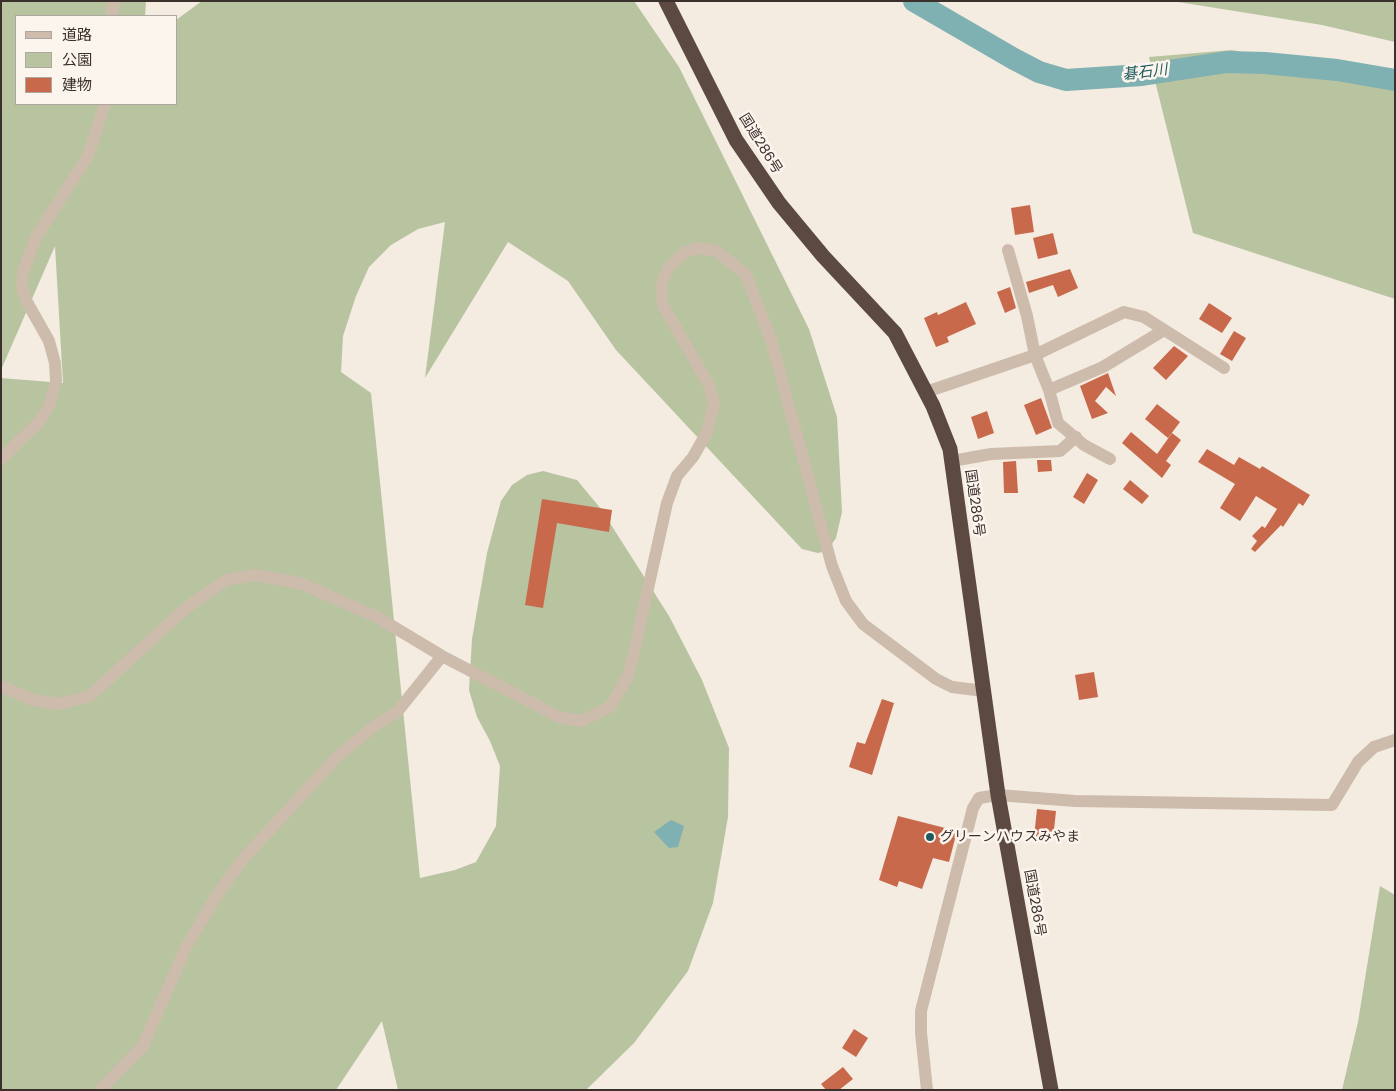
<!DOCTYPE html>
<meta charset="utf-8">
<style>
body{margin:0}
#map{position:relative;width:1396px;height:1091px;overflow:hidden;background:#f4ebe1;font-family:Poppins,"Noto Sans JP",sans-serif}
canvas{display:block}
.frame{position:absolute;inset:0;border:2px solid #3b302b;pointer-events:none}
.legend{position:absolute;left:15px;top:15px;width:162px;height:90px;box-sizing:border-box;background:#fbf5ee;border:1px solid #aea6a0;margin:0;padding:6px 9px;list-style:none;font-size:15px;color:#3b302b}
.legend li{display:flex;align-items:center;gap:10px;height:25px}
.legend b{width:25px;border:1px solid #aea6a0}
</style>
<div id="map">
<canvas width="1396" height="1091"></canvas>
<div class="frame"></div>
<ul class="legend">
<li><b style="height:6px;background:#cdbbac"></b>道路</li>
<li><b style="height:14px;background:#b8c4a0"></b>公園</li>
<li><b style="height:14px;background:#c8694b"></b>建物</li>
</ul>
</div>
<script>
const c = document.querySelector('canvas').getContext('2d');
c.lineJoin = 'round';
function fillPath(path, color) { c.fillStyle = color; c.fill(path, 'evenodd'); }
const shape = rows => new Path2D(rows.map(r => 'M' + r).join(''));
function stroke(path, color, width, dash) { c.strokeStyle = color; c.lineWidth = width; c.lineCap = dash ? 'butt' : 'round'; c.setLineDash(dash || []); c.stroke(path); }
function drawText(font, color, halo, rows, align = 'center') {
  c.font = font + ' Poppins,"Noto Sans JP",sans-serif'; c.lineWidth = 5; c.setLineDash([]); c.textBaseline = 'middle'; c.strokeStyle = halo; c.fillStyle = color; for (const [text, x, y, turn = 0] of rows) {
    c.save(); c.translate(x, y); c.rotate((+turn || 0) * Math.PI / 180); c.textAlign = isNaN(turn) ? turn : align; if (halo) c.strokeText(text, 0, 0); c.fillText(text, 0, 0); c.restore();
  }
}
const green = shape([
 [1,1,146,1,145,16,16,16,16,104,176,104,176,20,202,1,634,1,679,67,809,329,837,417,842,512,836,538,827,551,818,553,802,549,616,350,568,281,508,242,425,378,445,222,418,229,391,245,369,267,356,296,343,336,341,372,371,393,420,878,455,870,476,862,496,826,500,766,490,741,477,717,469,690,472,639,487,553,501,501,512,485,527,475,543,471,577,480,601,509,669,616,702,680,729,748,728,817,713,903,688,971,634,1043,586,1090,398,1090,382,1021,336,1090,1,1090,1,378,63,383,55,246,1,370],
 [1172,1,1395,1,1395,42,1322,25],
 [1232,50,1395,83,1395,299,1193,233,1149,57],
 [1380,886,1395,895,1395,1090,1342,1090,1358,1022]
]);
const water = shape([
 [671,820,684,826,678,847,669,848,654,832]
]);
const river = shape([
 [914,1,1014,59,1039,72,1066,80,1142,75,1227,62,1265,63,1337,70,1395,80]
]);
const building = shape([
 [1030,205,1034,232,1015,235,1011,208],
 [1053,233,1058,254,1038,259,1033,238],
 [1070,269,1078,288,1058,297,1053,285,1029,293,1026,282],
 [1010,287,1016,308,1005,313,997,292],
 [966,302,976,324,947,337,949,342,936,347,924,318,937,312,938,315],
 [1209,303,1232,318,1222,333,1199,319],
 [1234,331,1246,338,1232,361,1220,354],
 [1174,346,1188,356,1166,380,1153,368],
 [1108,373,1116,396,1106,387,1095,401,1108,413,1092,419,1080,386],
 [1041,398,1052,428,1036,435,1024,405],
 [1157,404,1180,422,1168,438,1145,419],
 [987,411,994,433,978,439,971,417],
 [1131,432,1157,454,1172,433,1181,440,1166,461,1171,465,1162,478,1122,443],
 [1207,449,1234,465,1239,457,1260,469,1262,466,1310,495,1303,506,1299,503,1283,527,1281,525,1255,552,1251,549,1257,541,1252,536,1262,526,1265,528,1277,509,1256,496,1240,521,1220,508,1235,484,1198,462],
 [1037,460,1051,460,1052,471,1038,472],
 [1016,461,1018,493,1004,493,1003,462],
 [1087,473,1098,480,1084,504,1073,497],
 [1130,480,1149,496,1142,504,1123,489],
 [542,499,612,510,609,532,557,523,543,608,525,605],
 [1094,672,1098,697,1079,700,1075,675],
 [882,699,894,703,872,775,849,767,857,742,865,744],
 [1037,809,1056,811,1053,839,1034,837],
 [898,816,957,831,949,862,933,858,922,889,899,881,897,887,879,880],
 [854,1029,868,1038,856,1057,842,1048],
 [843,1067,853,1079,839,1090,826,1090,821,1084]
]);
const minor = shape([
 [112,16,114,1],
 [1008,250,1027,316,1035,355,1049,390,1058,423,1084,445,1110,459],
 [1049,390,1103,367,1164,330],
 [926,392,1035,355,1124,312,1144,317,1224,368],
 [1,459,39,422,49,406,56,381,55,363,49,341,27,302,22,287,23,272,36,237,88,156,105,104],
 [952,461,991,454,1060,451,1076,437],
 [1,686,33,700,59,704,90,696,186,608,226,580,255,575,300,583,377,617,442,656,559,717,582,721,611,706,629,674,667,503,677,476,693,457,706,434,714,405,709,385,663,305,661,286,668,268,685,252,697,248,717,251,746,275,771,340,832,566,846,601,863,624,936,679,952,687,984,691],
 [100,1090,143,1046,186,947,215,898,244,858,337,757,373,727,397,712,442,656],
 [927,1090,921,1033,921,1011,973,808,979,798,998,795,1075,801,1332,805,1358,762,1374,747,1395,740]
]);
const highway = shape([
 [666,1,736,140,779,203,823,256,895,333,933,406,950,449,998,795,1051,1090]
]);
const markers = [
 [930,837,5,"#1f5a5e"]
];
const streetNames = [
 ["国道286号",760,144,58],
 ["国道286号",974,503,82],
 ["国道286号",1034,903,80]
];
const poiNames = [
 ["グリーンハウスみやま",940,837]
];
const waterNames = [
 ["碁石川",1145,73,-7]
];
fillPath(green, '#b8c4a0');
fillPath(water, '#7fb0b2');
stroke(river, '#7fb0b2', 22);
fillPath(building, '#c8694b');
stroke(minor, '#cdbbac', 12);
stroke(highway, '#5c4a42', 15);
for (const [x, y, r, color] of markers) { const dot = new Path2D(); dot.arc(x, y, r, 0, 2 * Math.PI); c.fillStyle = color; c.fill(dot); stroke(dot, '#fbf5ee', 2); }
drawText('14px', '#3b302b', '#fbf5ee', streetNames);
drawText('14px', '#3b302b', '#fbf5ee', poiNames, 'left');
drawText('italic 15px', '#1f5a5e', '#fbf5ee', waterNames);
</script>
